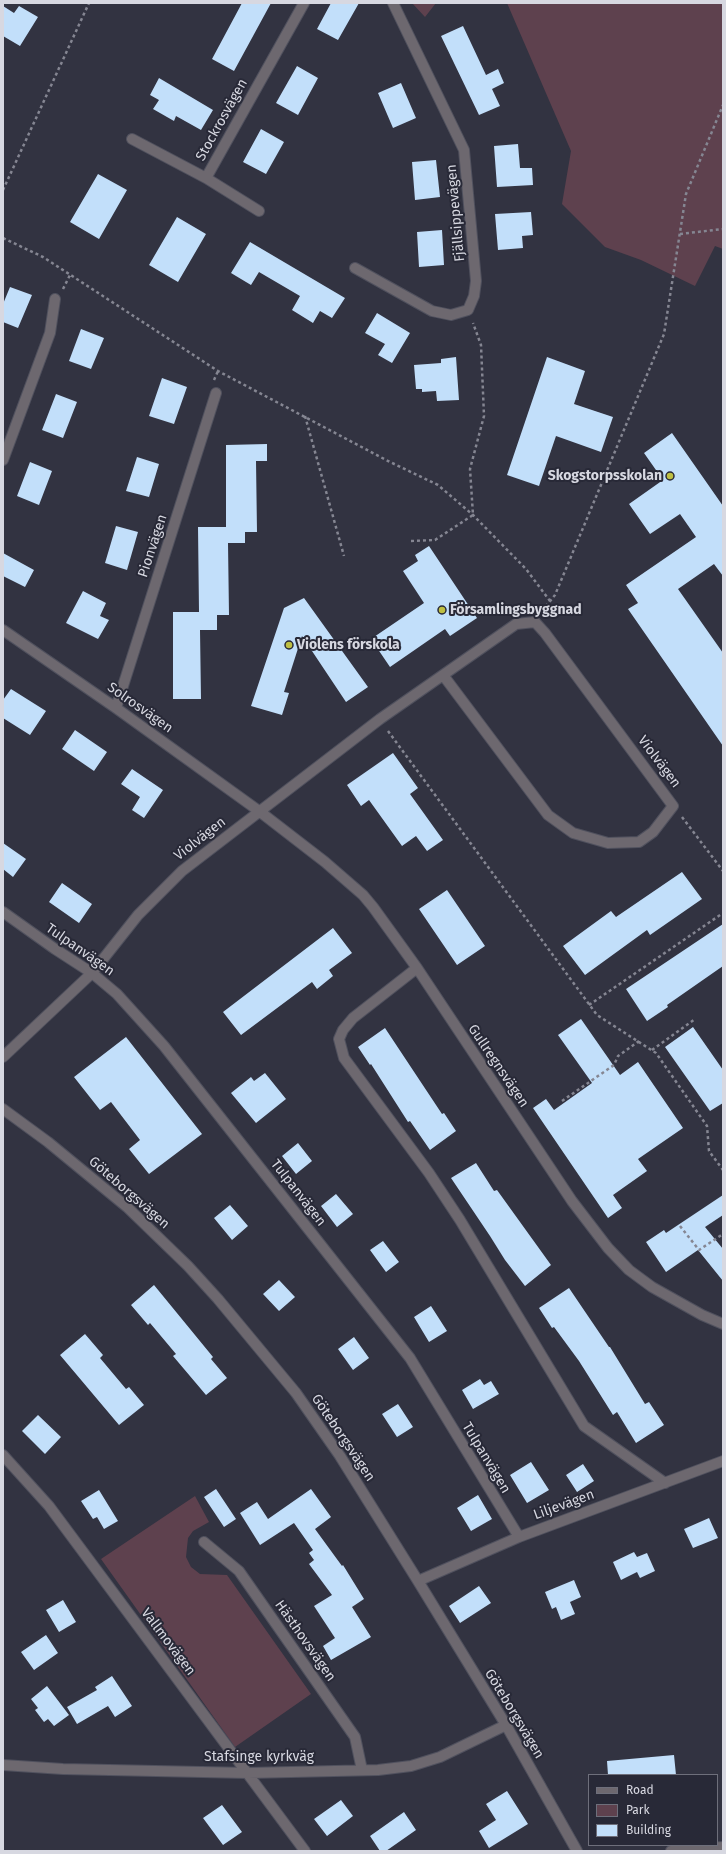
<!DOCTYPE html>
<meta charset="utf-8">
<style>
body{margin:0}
#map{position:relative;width:726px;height:1854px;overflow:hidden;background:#323341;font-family:"Fira Sans",sans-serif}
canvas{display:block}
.frame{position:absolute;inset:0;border:4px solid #d7d8e1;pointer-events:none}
.legend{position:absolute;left:588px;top:1774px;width:130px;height:72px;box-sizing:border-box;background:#282937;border:1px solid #6e6f7b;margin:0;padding:5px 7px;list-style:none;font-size:12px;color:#d7d8e1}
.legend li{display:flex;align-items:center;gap:8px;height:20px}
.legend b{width:20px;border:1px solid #6e6f7b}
</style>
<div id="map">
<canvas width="726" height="1854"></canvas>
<div class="frame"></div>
<ul class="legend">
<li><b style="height:5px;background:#6d686f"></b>Road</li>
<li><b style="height:11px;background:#5e414e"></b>Park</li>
<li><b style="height:11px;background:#c2dffa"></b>Building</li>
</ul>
</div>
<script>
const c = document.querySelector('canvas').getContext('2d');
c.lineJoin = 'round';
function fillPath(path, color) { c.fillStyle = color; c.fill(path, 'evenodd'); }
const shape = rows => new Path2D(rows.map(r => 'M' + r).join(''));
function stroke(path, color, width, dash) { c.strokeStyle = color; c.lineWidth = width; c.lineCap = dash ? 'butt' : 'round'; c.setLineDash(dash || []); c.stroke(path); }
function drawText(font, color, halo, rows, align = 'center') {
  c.font = font + ' "Fira Sans",sans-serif'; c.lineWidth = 4; c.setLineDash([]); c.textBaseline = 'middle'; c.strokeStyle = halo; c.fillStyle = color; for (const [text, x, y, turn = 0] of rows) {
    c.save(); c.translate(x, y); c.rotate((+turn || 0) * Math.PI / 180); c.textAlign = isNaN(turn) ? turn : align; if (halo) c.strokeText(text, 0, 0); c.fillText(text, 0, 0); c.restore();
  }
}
const green = shape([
 [412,3,436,3,425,17],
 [507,3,723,3,723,249,715,246,695,286,641,260,605,247,562,204,571,151],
 [195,1496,209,1522,193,1531,188,1538,186,1557,191,1567,200,1574,227,1575,311,1694,235,1747,101,1559]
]);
const building = shape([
 [242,3,271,3,234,71,212,59],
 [331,3,359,3,338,40,317,29],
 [3,6,14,13,19,6,38,17,20,46,3,36],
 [463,26,486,75,498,69,504,83,492,89,500,106,479,115,441,36],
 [297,66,318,78,298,115,276,103],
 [159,78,213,110,201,130,176,116,174,121,153,109,159,100,150,95],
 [401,83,416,118,393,128,378,93],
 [261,129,284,142,266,174,243,162],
 [518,144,520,168,532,168,533,185,497,187,494,146],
 [436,160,440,197,415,200,412,162],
 [98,174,127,190,99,239,70,222],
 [531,212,533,235,522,236,523,248,498,250,495,214],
 [177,217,206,234,178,282,149,265],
 [442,230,444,265,419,267,417,232],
 [250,242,345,298,332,318,320,311,313,323,292,310,300,296,259,272,251,285,231,273],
 [10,287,32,295,18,328,3,322,3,304],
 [377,313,410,333,392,363,378,355,385,344,365,333],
 [81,329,104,338,91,369,69,361],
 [456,357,459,400,437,401,436,391,422,392,422,389,416,389,414,365,441,363,441,359],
 [547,357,585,371,574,404,613,417,601,452,556,436,539,486,507,475],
 [162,378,187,387,174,424,149,416],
 [56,394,77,402,63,438,42,430],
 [672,433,723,506,723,576,714,564,678,589,723,653,723,746,628,609,638,603,626,585,696,537,680,514,650,534,629,504,663,480,644,453],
 [267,444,267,461,256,461,257,532,245,532,245,543,228,543,229,615,217,615,217,630,200,630,201,699,173,699,173,612,199,612,198,527,226,527,226,445],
 [137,457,159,464,149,497,126,491],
 [30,462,52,471,39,505,17,496],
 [116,526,138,532,127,570,105,563],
 [429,546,477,618,450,636,445,629,390,667,371,639,424,603,403,571,418,561,415,555],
 [3,553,34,570,25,587,3,576],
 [83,591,106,603,100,616,109,620,98,639,66,623],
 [304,598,368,687,346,702,302,636,284,692,289,693,282,715,251,706,284,608],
 [11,689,46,711,30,735,3,718,3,700],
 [75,730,107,752,94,771,62,749],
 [393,753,418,788,410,794,443,840,427,851,416,836,402,846,369,800,361,806,347,785],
 [132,769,163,790,144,818,132,810,140,797,121,784],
 [3,843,26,859,13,877,3,869],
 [682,872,702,899,650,935,647,930,585,975,563,946,611,911,616,917],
 [62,883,92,904,79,923,49,902],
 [447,890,485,946,457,965,419,909],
 [723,924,723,966,667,1005,668,1007,647,1021,626,989],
 [333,928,352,953,329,970,333,976,317,989,312,982,241,1035,223,1012],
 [581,1019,620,1075,638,1062,683,1128,638,1159,647,1171,613,1195,622,1208,608,1218,533,1108,546,1099,554,1110,592,1083,558,1035],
 [693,1027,723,1070,723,1103,710,1111,665,1047],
 [385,1028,442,1114,444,1113,456,1131,430,1150,410,1121,408,1122,371,1064,370,1065,358,1047],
 [126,1037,202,1134,149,1174,129,1149,140,1140,111,1102,100,1110,74,1077],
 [265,1073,286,1099,256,1123,231,1093,251,1077,254,1081],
 [298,1143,312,1161,296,1174,282,1156],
 [476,1163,494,1191,497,1190,551,1265,525,1286,505,1260,490,1236,451,1178],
 [336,1194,353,1214,337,1227,321,1206],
 [723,1195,723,1215,705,1227,723,1249,723,1281,698,1250,666,1272,646,1242,664,1230,666,1233],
 [230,1205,248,1226,232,1240,214,1218],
 [383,1241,399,1262,386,1272,370,1250],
 [279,1280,295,1297,279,1311,263,1294],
 [154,1285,213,1357,211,1359,227,1378,206,1395,173,1356,176,1354,150,1323,148,1325,131,1305],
 [569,1288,609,1347,610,1347,645,1404,649,1402,664,1425,636,1443,617,1412,613,1415,579,1361,554,1327,552,1328,539,1308],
 [431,1306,447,1331,429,1342,414,1317],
 [85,1334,103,1355,100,1358,126,1389,129,1387,144,1405,119,1425,60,1355],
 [354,1337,369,1358,353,1370,338,1349],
 [480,1379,484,1385,491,1381,499,1394,473,1409,462,1390],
 [398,1404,413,1427,397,1437,382,1414],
 [38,1415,61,1437,45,1454,22,1431],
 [531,1462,549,1490,527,1503,510,1475],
 [583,1464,594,1481,577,1492,566,1475],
 [216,1489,236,1519,224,1527,204,1497],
 [311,1489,331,1517,315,1529,342,1566,343,1565,364,1599,352,1607,371,1637,331,1660,323,1646,335,1638,314,1606,332,1595,309,1564,314,1560,309,1553,313,1550,294,1523,260,1545,240,1513,257,1502,268,1519],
 [99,1490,118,1521,104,1529,97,1517,93,1519,81,1501],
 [478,1495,492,1519,471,1531,457,1508],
 [709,1518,718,1538,693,1548,684,1529],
 [634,1552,637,1557,647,1553,655,1571,640,1578,637,1572,621,1580,613,1562],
 [574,1580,581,1597,570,1602,575,1614,561,1620,556,1607,552,1609,545,1592],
 [479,1586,491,1603,460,1623,449,1606],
 [63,1600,76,1622,59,1632,46,1610],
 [46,1635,58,1653,34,1670,21,1652],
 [112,1676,132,1706,115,1717,108,1706,77,1724,67,1707,97,1690,95,1687],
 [47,1686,69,1715,54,1726,48,1719,44,1722,35,1710,38,1708,31,1699],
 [674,1755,676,1775,608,1775,607,1761],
 [507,1791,528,1824,489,1848,479,1831,496,1820,486,1804],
 [341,1800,353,1816,327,1836,314,1819],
 [222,1805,242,1832,223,1845,203,1818],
 [404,1812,416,1830,386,1851,380,1851,370,1836]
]);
const path = shape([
 [3,190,89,3],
 [680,234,723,229],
 [3,238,43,257,218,371,388,461,438,485,473,515,526,569,550,601],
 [63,289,70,275],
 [214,380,218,371],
 [305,416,344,556],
 [411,541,435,540,473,515,470,469,484,416,481,345,473,323],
 [542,611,555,595,664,334,686,194,723,105],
 [388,731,597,1015,656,1053,707,1126,709,1151,723,1170],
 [682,817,723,871],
 [589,1005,723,913],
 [652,1050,695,1019],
 [562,1101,614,1065,618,1056,639,1041],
 [680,1226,699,1250,723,1234]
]);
const minor = shape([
 [132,139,206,178,259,211],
 [206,178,304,3],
 [355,268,432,311,451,315,468,310,474,296,476,281,464,150,393,3],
 [3,460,50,333,55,299],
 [3,630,116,708,259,811,325,862,363,895,373,907,417,968,572,1201,608,1248,629,1270,652,1287,702,1315,723,1324],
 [116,708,216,393],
 [3,912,55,949,92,973,117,994,164,1046,410,1358,519,1537],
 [417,968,353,1018,343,1030,339,1039,344,1058,429,1173,460,1220,584,1426,665,1483],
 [3,1057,92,973,138,915,182,871,380,719,516,624,535,622,545,633,673,806,653,832,639,842,608,843,573,833,548,815,443,675],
 [3,1109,48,1142,127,1207,188,1266,218,1299,296,1393,340,1456,418,1581,506,1725,577,1851],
 [3,1455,49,1506,305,1851],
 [204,1542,239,1571,355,1737,362,1770],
 [418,1581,519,1537,723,1461],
 [3,1765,63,1769,248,1773,378,1770,411,1766,440,1757,506,1725],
 [671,1851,723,1847]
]);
const markers = [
 [670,476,4,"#bebf42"],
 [442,610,4,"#bebf42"],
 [289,645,4,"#bebf42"]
];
const streetNames = [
 ["Stockrosvägen",222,120,-61],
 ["Fjällsippevägen",456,213,-95],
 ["Pionvägen",153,546,-72],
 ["Solrosvägen",140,708,35],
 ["Violvägen",659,762,53],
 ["Violvägen",200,839,-38],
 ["Tulpanvägen",80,950,35],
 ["Gullregnsvägen",498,1066,56],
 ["Göteborgsvägen",129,1193,41],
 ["Tulpanvägen",298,1193,52],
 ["Göteborgsvägen",343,1438,56],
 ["Tulpanvägen",486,1458,59],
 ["Liljevägen",564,1505,-20],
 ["Hästhovsvägen",305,1641,55],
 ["Vallmovägen",168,1642,53],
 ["Göteborgsvägen",514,1714,59],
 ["Stafsinge kyrkväg",259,1757]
];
const poiNames = [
 ["Skogstorpsskolan",662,476,"right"],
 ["Församlingsbyggnad",450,610],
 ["Violens förskola",297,645]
];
fillPath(green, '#5e414e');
fillPath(building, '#c2dffa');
stroke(minor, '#50515e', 12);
stroke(path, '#858692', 2.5, [3, 3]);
stroke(minor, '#6d686f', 10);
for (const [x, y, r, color] of markers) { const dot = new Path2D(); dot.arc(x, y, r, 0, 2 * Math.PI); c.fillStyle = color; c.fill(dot); stroke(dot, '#282937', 1.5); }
drawText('14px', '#d7d8e1', '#282937', streetNames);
drawText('bold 14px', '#d7d8e1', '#282937', poiNames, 'left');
</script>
